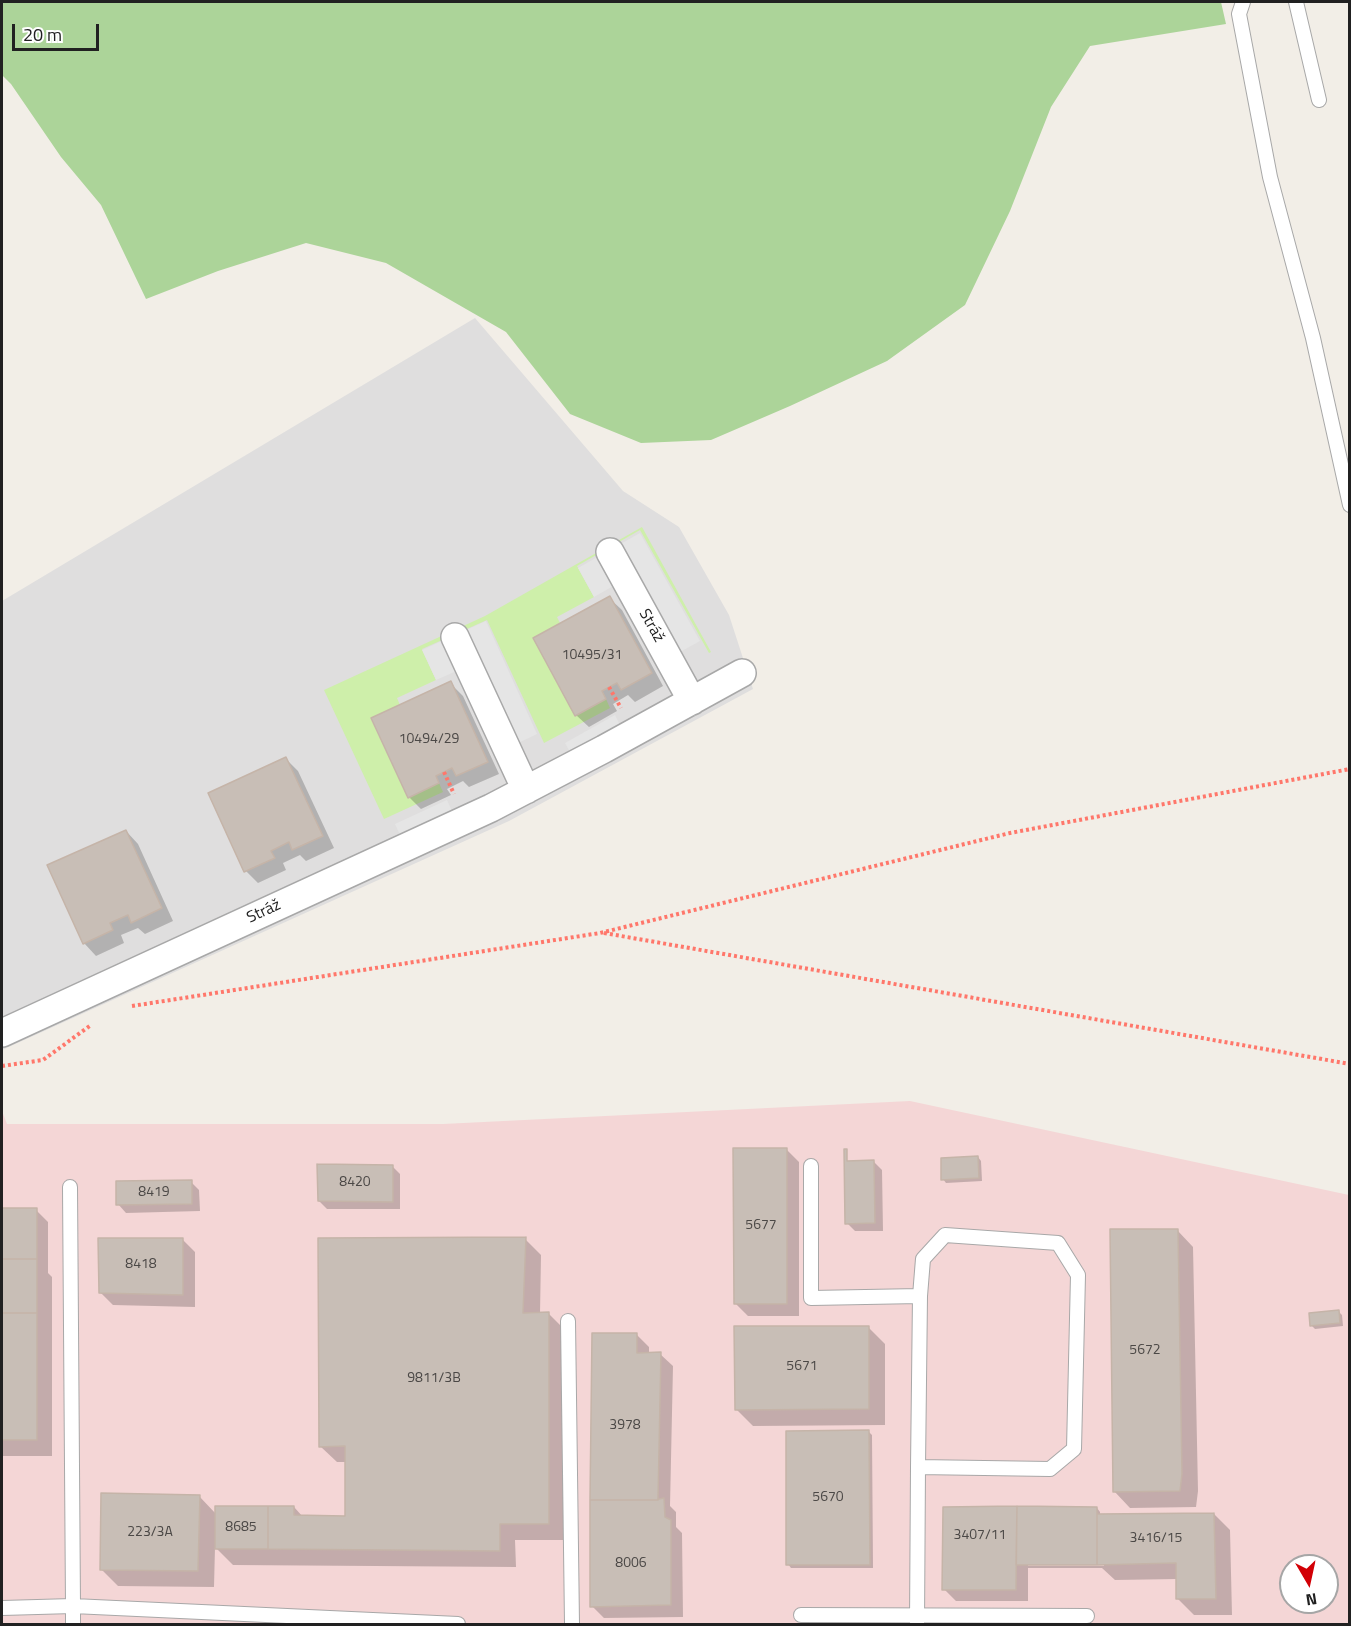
<!DOCTYPE html>
<meta charset="utf-8">
<style>
body{margin:0}
#map{position:relative;width:1351px;height:1626px;overflow:hidden;background:#f2eee7;font-family:"Titillium Web",sans-serif}
canvas{display:block}
.frame{position:absolute;inset:0;border:3px solid #212121;pointer-events:none}
.north{position:absolute;left:1279px;top:1554px;width:60px;height:60px;box-sizing:border-box;background:#fff;border:2px solid #a6a6a6;border-radius:50%;rotate:171deg;font-size:16px;font-weight:700;line-height:24px;text-align:center;color:#212121}
.north::after{content:'';display:block;margin:auto;width:21px;height:27px;background:#d20006;clip-path:polygon(50% 0,100% 100%,50% 72%,0 100%)}
.scale{position:absolute;left:12px;top:24px;width:87px;height:27px;box-sizing:border-box;border:3px solid #212121;border-top:0;padding-left:8px;font-size:18px;line-height:21px;white-space:nowrap;color:#212121;-webkit-text-stroke:4px #fff;paint-order:stroke}
</style>
<div id="map">
<canvas width="1351" height="1626"></canvas>
<div class="frame"></div>
<div class="north">N</div>
<div class="scale">20 m</div>
</div>
<script>
const c = document.querySelector('canvas').getContext('2d');
c.lineJoin = 'round';
function fillPath(path, color) { c.fillStyle = color; c.fill(path, 'evenodd'); }
const shape = rows => new Path2D(rows.map(r => 'M' + r).join(''));
function stroke(path, color, width, dash) { c.strokeStyle = color; c.lineWidth = width; c.lineCap = dash ? 'butt' : 'round'; c.setLineDash(dash || []); c.stroke(path); }
function drawText(font, color, halo, rows, align = 'center') {
  c.font = font + ' "Titillium Web",sans-serif'; c.lineWidth = 5; c.setLineDash([]); c.textBaseline = 'middle'; c.strokeStyle = halo; c.fillStyle = color; for (const [text, x, y, turn = 0] of rows) {
    c.save(); c.translate(x, y); c.rotate((+turn || 0) * Math.PI / 180); c.textAlign = isNaN(turn) ? turn : align; if (halo) c.strokeText(text, 0, 0); c.fillText(text, 0, 0); c.restore();
  }
}
const residential = shape([
 [475,318,623,491,679,527,729,615,753,689,509,821,2,1050,2,601]
]);
const commercial = shape([
 [910,1101,1349,1195,1349,1624,2,1624,2,1111,7,1124,443,1124],
 [1291,1566,1327,1566,1327,1602,1291,1602]
]);
const grass = shape([
 [642,527,711,652,709,653,640,530,577,566,594,597,557,617,560,623,533,638,575,715,606,699,610,708,544,743,487,620,422,649,436,680,397,698,400,705,371,719,408,798,439,783,443,792,384,819,324,690,485,616]
]);
const forest = shape([
 [2,2,1221,2,1226,24,1090,46,1051,107,1010,211,965,305,887,361,790,406,711,440,641,443,570,414,506,332,386,263,306,243,218,271,146,299,101,205,61,157,11,84,2,75]
]);
const parking = shape([
 [640,533,700,641,680,652,636,573,594,597,578,568],
 [486,621,537,734,518,743,479,661,436,680,422,650],
 [615,715,620,725,570,752,565,743],
 [447,800,452,811,400,835,395,824]
]);
const shadow = shape([
 [609,598,622,610,663,686,635,702,628,695,613,704,617,711,589,727,576,715],
 [450,683,463,696,499,774,469,787,463,781,447,789,451,795,421,809,409,797],
 [286,759,298,771,334,848,306,861,300,855,283,863,286,870,258,883,246,871],
 [126,831,138,844,173,921,145,934,138,928,121,935,124,943,96,956,84,943],
 [786,1149,799,1162,799,1316,748,1316,736,1304],
 [978,1157,981,1161,982,1181,946,1183,943,1179],
 [874,1162,882,1170,883,1231,855,1231,847,1223],
 [392,1166,400,1174,400,1209,327,1209,319,1201],
 [191,1182,199,1190,200,1211,126,1213,118,1204],
 [2,1210,36,1210,48,1222,48,1273,52,1277,52,1456,2,1456],
 [1177,1230,1193,1247,1198,1491,1196,1507,1130,1508,1114,1491],
 [182,1239,195,1252,195,1307,113,1305,100,1292],
 [525,1239,541,1255,540,1314,548,1313,565,1330,565,1540,515,1540,516,1567,233,1565,215,1547,214,1587,118,1586,101,1569,199,1496,216,1514,294,1507,303,1517,347,1518,346,1462,337,1462,320,1446],
 [1339,1312,1342,1315,1343,1326,1315,1329,1311,1325],
 [868,1327,885,1344,885,1425,753,1426,736,1409],
 [636,1334,649,1347,649,1354,660,1354,673,1366,670,1506,676,1512,676,1527,682,1533,683,1617,604,1618,592,1606],
 [869,1432,872,1435,873,1568,791,1568,788,1564],
 [1097,1508,1100,1512,1100,1516,1214,1514,1230,1530,1232,1615,1194,1615,1178,1599,1178,1579,1115,1580,1102,1568,1028,1568,1028,1601,956,1601,944,1589],
 [1028,1563,1104,1563,1104,1566,1028,1566]
]);
const building = shape([
 [610,596,652,673,621,690,617,683,602,691,606,699,575,716,533,638,610,596],
 [451,681,488,762,456,776,452,768,436,776,439,783,408,798,371,718,451,681],
 [286,757,323,836,292,850,289,842,271,851,275,858,244,872,208,793,286,757],
 [126,830,162,908,131,923,128,915,110,923,113,930,83,944,47,865,126,830],
 [733,1148,787,1148,787,1304,734,1304,733,1148],
 [844,1149,847,1149,847,1161,874,1160,875,1223,845,1224,844,1149],
 [978,1156,979,1178,941,1180,941,1158,978,1156],
 [317,1164,393,1165,393,1202,318,1201,317,1164],
 [192,1180,192,1204,116,1205,116,1181,192,1180],
 [2,1208,37,1208,37,1259,2,1259,2,1208],
 [1110,1229,1178,1229,1182,1474,1180,1491,1113,1492,1110,1229],
 [526,1237,523,1313,549,1312,549,1524,500,1524,500,1551,268,1549,268,1506,294,1506,294,1515,345,1516,345,1446,319,1447,318,1238,526,1237],
 [98,1238,183,1238,183,1295,99,1293,98,1238],
 [2,1259,37,1259,37,1313,2,1313,2,1259],
 [1339,1310,1340,1323,1310,1326,1309,1313,1339,1310],
 [2,1313,37,1313,37,1440,2,1440,2,1313],
 [734,1326,869,1326,869,1409,735,1410,734,1326],
 [592,1333,637,1333,637,1353,661,1352,658,1500,590,1500,592,1333],
 [869,1430,870,1565,786,1565,786,1431,869,1430],
 [101,1493,200,1495,198,1571,100,1570,101,1493],
 [664,1498,665,1517,671,1520,671,1605,590,1607,590,1500,658,1500,659,1499,664,1498],
 [215,1506,268,1506,268,1549,215,1549,215,1506],
 [1017,1506,1016,1590,942,1590,943,1507,1017,1506],
 [1017,1506,1097,1507,1097,1565,1016,1565,1017,1506],
 [1214,1513,1216,1599,1176,1599,1176,1563,1097,1565,1097,1514,1214,1513]
]);
const path = shape([
 [609,687,621,708],
 [444,772,454,794],
 [604,933,1350,1064],
 [132,1006,600,933,1010,833,1350,769],
 [2,1066,43,1060,91,1025]
]);
const service = shape([
 [1243,2,1239,14,1270,177,1313,338,1350,505],
 [1296,2,1319,100],
 [811,1166,811,1298,920,1296],
 [568,1321,572,1624],
 [2,1608,73,1606,70,1187],
 [801,1615,1087,1616],
 [73,1624,73,1606,458,1624],
 [917,1624,918,1467,920,1296,923,1259,945,1235,1058,1243,1078,1275,1074,1449,1050,1469,918,1467]
]);
const minor = shape([
 [610,552,692,701],
 [455,637,526,790],
 [2,1033,491,808,604,749,742,673]
]);
const numberNames = [
 ["10495/31",592,656],
 ["10494/29",429,740],
 ["8420",355,1183],
 ["8419",154,1193],
 ["5677",761,1226],
 ["8418",141,1265],
 ["5672",1145,1351],
 ["5671",802,1367],
 ["9811/3B",434,1379],
 ["3978",625,1426],
 ["5670",828,1498],
 ["8685",241,1528],
 ["223/3A",150,1533],
 ["3407/11",980,1536],
 ["3416/15",1156,1539],
 ["8006",631,1564]
];
const streetNames = [
 ["Stráž",651,626,61],
 ["Stráž",264,912,-25]
];
fillPath(residential, '#dfdede');
fillPath(commercial, '#f4d6d6');
fillPath(grass, '#ceefaa');
fillPath(forest, '#acd499');
fillPath(parking, '#e5e5e5');
fillPath(shadow, '#0003');
fillPath(building, '#c8beb6');
stroke(building, '#c5b4a8', 1.5);
stroke(service, '#a8a8a8', 16);
stroke(minor, '#a8a8a8', 30);
stroke(path, '#ff776b', 4, [3, 3]);
stroke(service, '#fff', 14);
stroke(minor, '#fff', 27);
drawText('14px', '#4b4846', null, numberNames);
drawText('16px', '#212121', '#fff', streetNames);
</script>
